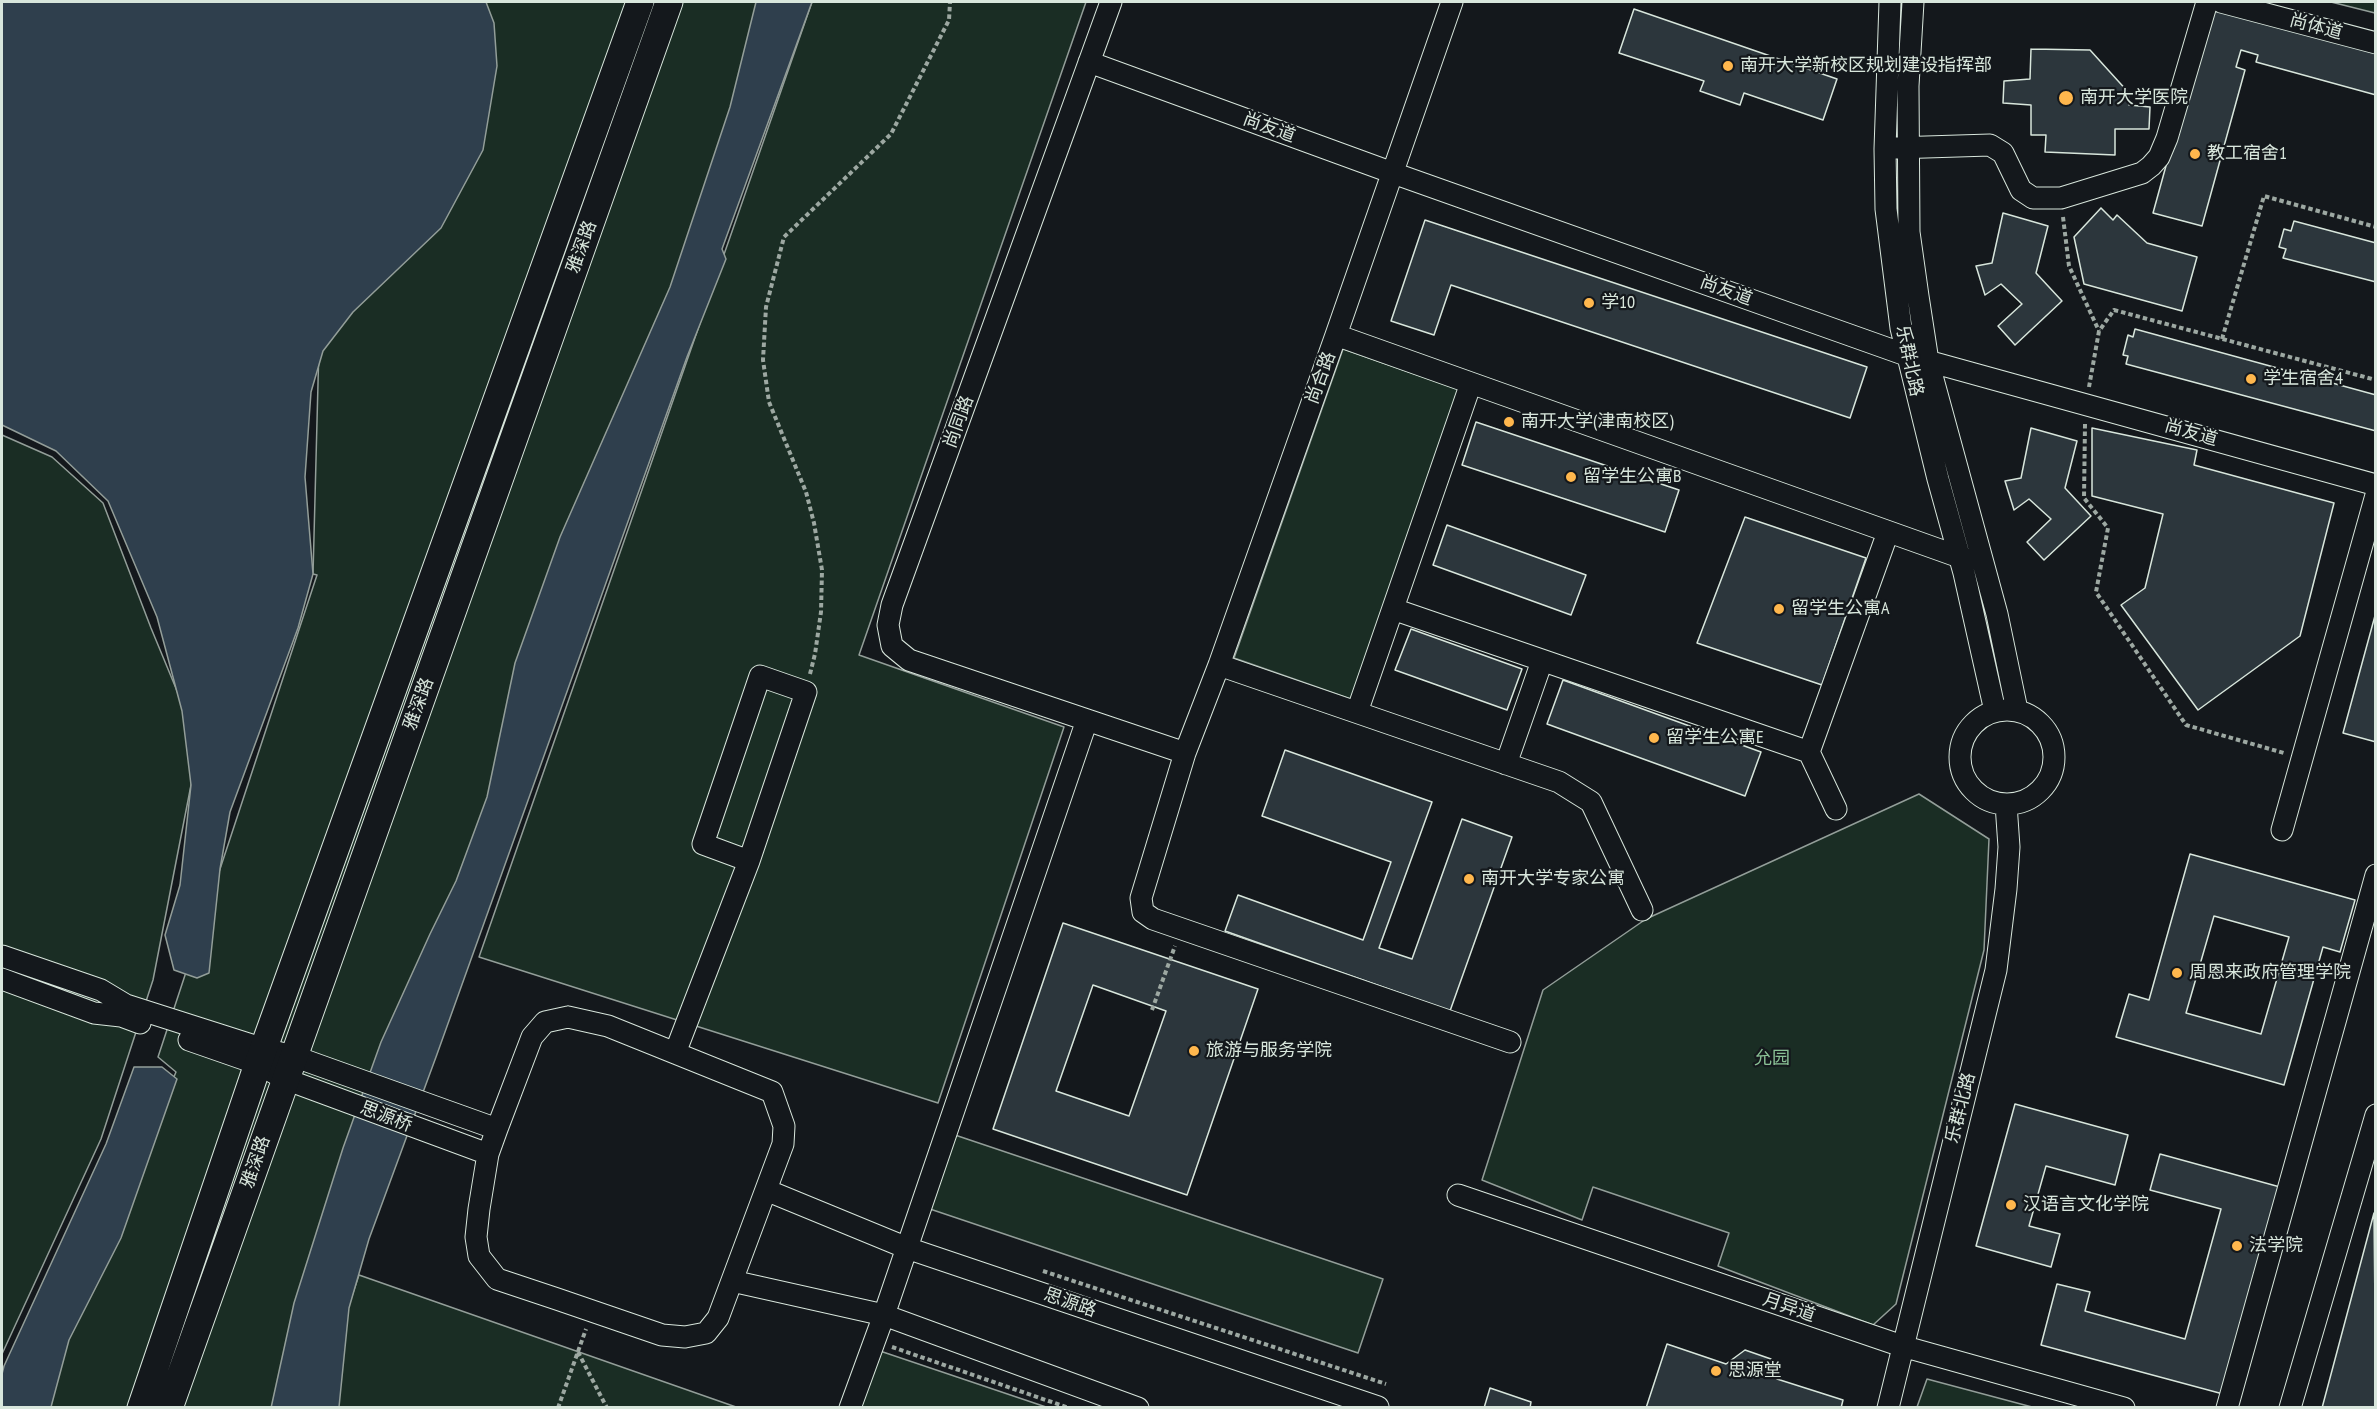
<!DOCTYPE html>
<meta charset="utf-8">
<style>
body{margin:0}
#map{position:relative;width:2377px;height:1409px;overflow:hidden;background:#14181c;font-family:"PT Sans Narrow",sans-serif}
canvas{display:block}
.frame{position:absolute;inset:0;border:3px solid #d8e6dc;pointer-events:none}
</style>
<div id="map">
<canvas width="2377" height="1409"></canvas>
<div class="frame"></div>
</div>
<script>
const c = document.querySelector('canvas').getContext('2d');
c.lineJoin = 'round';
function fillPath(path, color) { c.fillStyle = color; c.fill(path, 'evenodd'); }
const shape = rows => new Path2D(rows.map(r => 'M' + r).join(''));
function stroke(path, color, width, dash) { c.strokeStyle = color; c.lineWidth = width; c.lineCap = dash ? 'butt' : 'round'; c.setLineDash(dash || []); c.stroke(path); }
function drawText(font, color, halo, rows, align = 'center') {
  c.font = font + ' "PT Sans Narrow","Noto Sans SC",sans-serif'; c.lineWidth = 4.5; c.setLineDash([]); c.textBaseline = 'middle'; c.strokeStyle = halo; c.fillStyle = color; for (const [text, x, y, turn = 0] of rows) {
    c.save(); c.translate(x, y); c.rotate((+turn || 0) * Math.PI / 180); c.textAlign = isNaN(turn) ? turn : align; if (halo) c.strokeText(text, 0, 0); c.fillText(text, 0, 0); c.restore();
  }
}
const green = shape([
 [328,2,784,2,286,1407,44,1408,64,1334,176,1072,158,1057,317,575,313,574,328,2],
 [812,2,1086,2,859,655,1064,727,938,1103,479,957,812,2],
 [2331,2,2375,2,2375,13,2331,2],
 [1343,349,1461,390,1351,699,1234,658,1343,349],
 [2,435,52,457,103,503,151,628,199,744,153,980,101,1139,2,1354,2,435],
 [1919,794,1989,839,1984,950,1896,1304,1873,1325,1718,1266,1729,1233,1593,1187,1582,1220,1482,1180,1543,990,1646,919,1919,794],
 [955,1135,1383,1279,1358,1353,930,1209,955,1135],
 [359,1275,736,1407,314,1408,359,1275],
 [880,1351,1046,1407,861,1408,880,1351],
 [1927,1379,2032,1407,1917,1407,1927,1379]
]);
const water = shape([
 [2,2,486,2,494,23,497,66,483,150,441,228,353,312,323,351,311,392,305,477,313,574,298,628,230,812,220,869,209,973,197,978,174,970,165,935,180,885,191,785,182,711,157,617,108,501,56,451,2,425,2,2],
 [756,2,812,2,722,249,726,259,687,357,436,1057,369,1239,349,1308,339,1407,271,1408,294,1303,343,1148,381,1042,430,934,456,881,487,797,515,663,560,537,670,287,730,107,756,2],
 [134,1067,162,1067,177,1079,121,1238,69,1340,51,1407,2,1407,2,1374,4,1366,106,1144,134,1067]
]);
const building = shape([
 [2210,6,2376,51,2376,95,2256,62,2258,55,2241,50,2236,67,2245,70,2202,226,2153,213,2210,6],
 [1634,9,1837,79,1823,120,1744,93,1740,105,1700,91,1704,81,1619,53,1634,9],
 [2031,49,2090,50,2129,93,2129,105,2150,107,2149,129,2115,129,2115,155,2045,152,2046,135,2031,135,2031,105,2003,103,2004,81,2030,79,2031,49],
 [2101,208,2113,220,2117,215,2147,243,2197,257,2182,311,2084,284,2074,237,2101,208],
 [2003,213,2048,226,2036,273,2062,301,2015,345,1998,326,2022,304,2001,284,1985,295,1976,266,1992,263,2003,213],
 [1425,220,1867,367,1850,418,1451,285,1434,335,1391,321,1425,220],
 [2294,221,2376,243,2376,282,2283,258,2286,249,2279,247,2284,229,2291,231,2294,221],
 [2135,329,2376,395,2376,431,2126,364,2128,356,2123,355,2128,335,2133,337,2135,329],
 [1476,422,1679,490,1665,532,1462,465,1476,422],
 [2031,428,2077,441,2065,488,2091,516,2044,560,2027,542,2051,519,2029,499,2014,510,2005,481,2021,478,2031,428],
 [2092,428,2197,450,2194,465,2334,503,2300,636,2198,710,2121,605,2145,588,2163,514,2092,496,2092,428],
 [1745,517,1866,558,1822,685,1697,643,1745,517],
 [1447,525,1586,575,1571,615,1433,565,1447,525],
 [2376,612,2376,742,2343,733,2376,612],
 [1411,629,1522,669,1507,710,1395,670,1411,629],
 [1563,680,1761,752,1745,796,1547,724,1563,680],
 [1285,750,1432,802,1379,948,1412,959,1462,819,1512,837,1450,1011,1225,931,1238,895,1363,940,1391,862,1262,816,1285,750],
 [2190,854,2355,900,2340,952,2323,947,2284,1085,2116,1037,2129,994,2149,1000,2190,854],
 [2214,916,2289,937,2261,1034,2186,1013,2214,916],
 [1063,923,1258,989,1187,1195,993,1129,1063,923],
 [1093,985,1166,1011,1129,1116,1056,1091,1093,985],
 [2015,1104,2128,1135,2115,1185,2046,1166,2029,1226,2060,1234,2051,1267,1976,1246,2015,1104],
 [2160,1154,2280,1187,2223,1394,2041,1345,2057,1284,2090,1292,2085,1311,2185,1339,2221,1209,2150,1190,2160,1154],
 [2374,1213,2376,1408,2322,1408,2374,1213],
 [1667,1344,1726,1364,1745,1350,1771,1359,1777,1379,1843,1400,1841,1408,1646,1408,1667,1344],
 [1490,1388,1531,1402,1530,1408,1484,1408,1490,1388]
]);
const path = shape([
 [2063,217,2069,266,2099,331],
 [2222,339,2264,196,2376,227],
 [2089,387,2099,331,2114,310,2376,380],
 [2085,424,2084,498,2108,528,2096,592,2186,725,2284,753],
 [810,674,815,654,821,612,822,570,814,523,806,492,769,402,763,360,766,307,784,237,891,134,949,20,950,2],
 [1152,1010,1175,946],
 [1043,1271,1386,1384],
 [892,1347,1069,1408],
 [578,1352,607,1408],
 [558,1408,586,1329]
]);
const minor = shape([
 [1111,2,892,605,888,625,892,646,909,660,1185,753],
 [1452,2,1336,335,1219,665,1185,753,1141,898,1143,912,1153,919,1510,1042],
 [1890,2,1885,149,1886,209,1901,328,1938,479,1964,573,1995,711],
 [1913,2,1908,86,1909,232,1918,296,1928,361,1997,614,2017,710],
 [2221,2,2376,43],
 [1089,62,1393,173,1906,355,2376,485],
 [1894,148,1990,145,2003,153,2021,190,2033,198,2061,198,2142,173,2151,166,2159,157,2167,138,2207,2],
 [1336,335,1968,560],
 [1393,609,1809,752],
 [1219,665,1559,782,1591,802,1642,910],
 '1960 757a47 47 0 1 1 94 0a47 47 0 1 1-94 0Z',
 [1357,712,1471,383],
 [1506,764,1542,661],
 [1836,809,1809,752,1888,532],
 [2282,830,2376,495],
 [2,956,101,990,126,1005,264,1049,293,1056,497,1129],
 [2,979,94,1013,121,1016,140,1023],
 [568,1017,608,1026,772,1092,784,1126,783,1144,718,1318,706,1333,685,1337,662,1335,557,1299,497,1279,479,1256,476,1237,479,1209,488,1154,497,1129,532,1037,545,1022,568,1017],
 [189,1040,258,1064,285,1079,488,1154],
 [675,1053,749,861,806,692,760,676,703,844,749,861],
 [766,1190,907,1248,1378,1407],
 [1458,1195,1902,1346,2124,1408],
 [732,1281,884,1315,1138,1408],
 [850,1408,884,1315,1087,720],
 [1888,1408,1996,970,2006,889,2009,847,2006,804],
 [2227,1408,2376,875],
 [2290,1408,2376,1115]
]);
const major = shape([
 [141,1408,258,1064,640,2],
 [169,1408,669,2]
]);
const markers = [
 [1728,66,6,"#ffb74d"],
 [2066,98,8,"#ffb74d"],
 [2195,154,6,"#ffb74d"],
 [1589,303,6,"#ffb74d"],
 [2251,379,6,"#ffb74d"],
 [1509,422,6,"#ffb74d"],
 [1571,477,6,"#ffb74d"],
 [1779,609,6,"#ffb74d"],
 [1654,738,6,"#ffb74d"],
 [1469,879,6,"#ffb74d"],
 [2177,973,6,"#ffb74d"],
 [1194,1051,6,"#ffb74d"],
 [2011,1205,6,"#ffb74d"],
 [2237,1246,6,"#ffb74d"],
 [1716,1371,6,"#ffb74d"]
];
const streetNames = [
 ["尚体道",2316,27,15],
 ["尚友道",1269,128,20],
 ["雅深路",582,247,-70],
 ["尚友道",1726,291,20],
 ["乐群北路",1909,361,78],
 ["尚合路",1321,378,-70],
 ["尚同路",959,422,-70],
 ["尚友道",2191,433,16],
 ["雅深路",419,704,-70],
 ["乐群北路",1961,1108,-76],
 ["思源桥",386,1117,21],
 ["雅深路",256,1162,-71],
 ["思源路",1070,1303,19],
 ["月异道",1789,1308,19]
];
const poiNames = [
 ["南开大学新校区规划建设指挥部",1740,66],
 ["南开大学医院",2080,98],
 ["教工宿舍1",2207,154],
 ["学10",1601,303],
 ["学生宿舍4",2263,379],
 ["南开大学(津南校区)",1521,422],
 ["留学生公寓B",1583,477],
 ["留学生公寓A",1791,609],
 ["留学生公寓E",1666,738],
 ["南开大学专家公寓",1481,879],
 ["周恩来政府管理学院",2189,973],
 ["旅游与服务学院",1206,1051],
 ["汉语言文化学院",2023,1205],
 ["法学院",2249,1246],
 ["思源堂",1728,1371]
];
const parkNames = [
 ["允园",1772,1059]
];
fillPath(green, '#1a2d24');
stroke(green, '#939e99', 1.5);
fillPath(water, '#2f3f4d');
stroke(water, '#939e99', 1.5);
fillPath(building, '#2c363c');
stroke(building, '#d8e6dc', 1.5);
stroke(minor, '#d8e6dc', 23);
stroke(major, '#d8e6dc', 29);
stroke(path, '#9da8a2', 4, [4.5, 3]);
stroke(minor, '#14181c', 21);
stroke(major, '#14181c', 27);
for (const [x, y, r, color] of markers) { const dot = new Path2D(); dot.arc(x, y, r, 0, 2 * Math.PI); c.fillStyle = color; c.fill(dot); stroke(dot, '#14181c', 2); }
drawText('18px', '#d8e6dc', '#14181c', streetNames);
drawText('18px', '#d8e6dc', '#14181c', poiNames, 'left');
drawText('18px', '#8ac095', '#14181c', parkNames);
</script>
